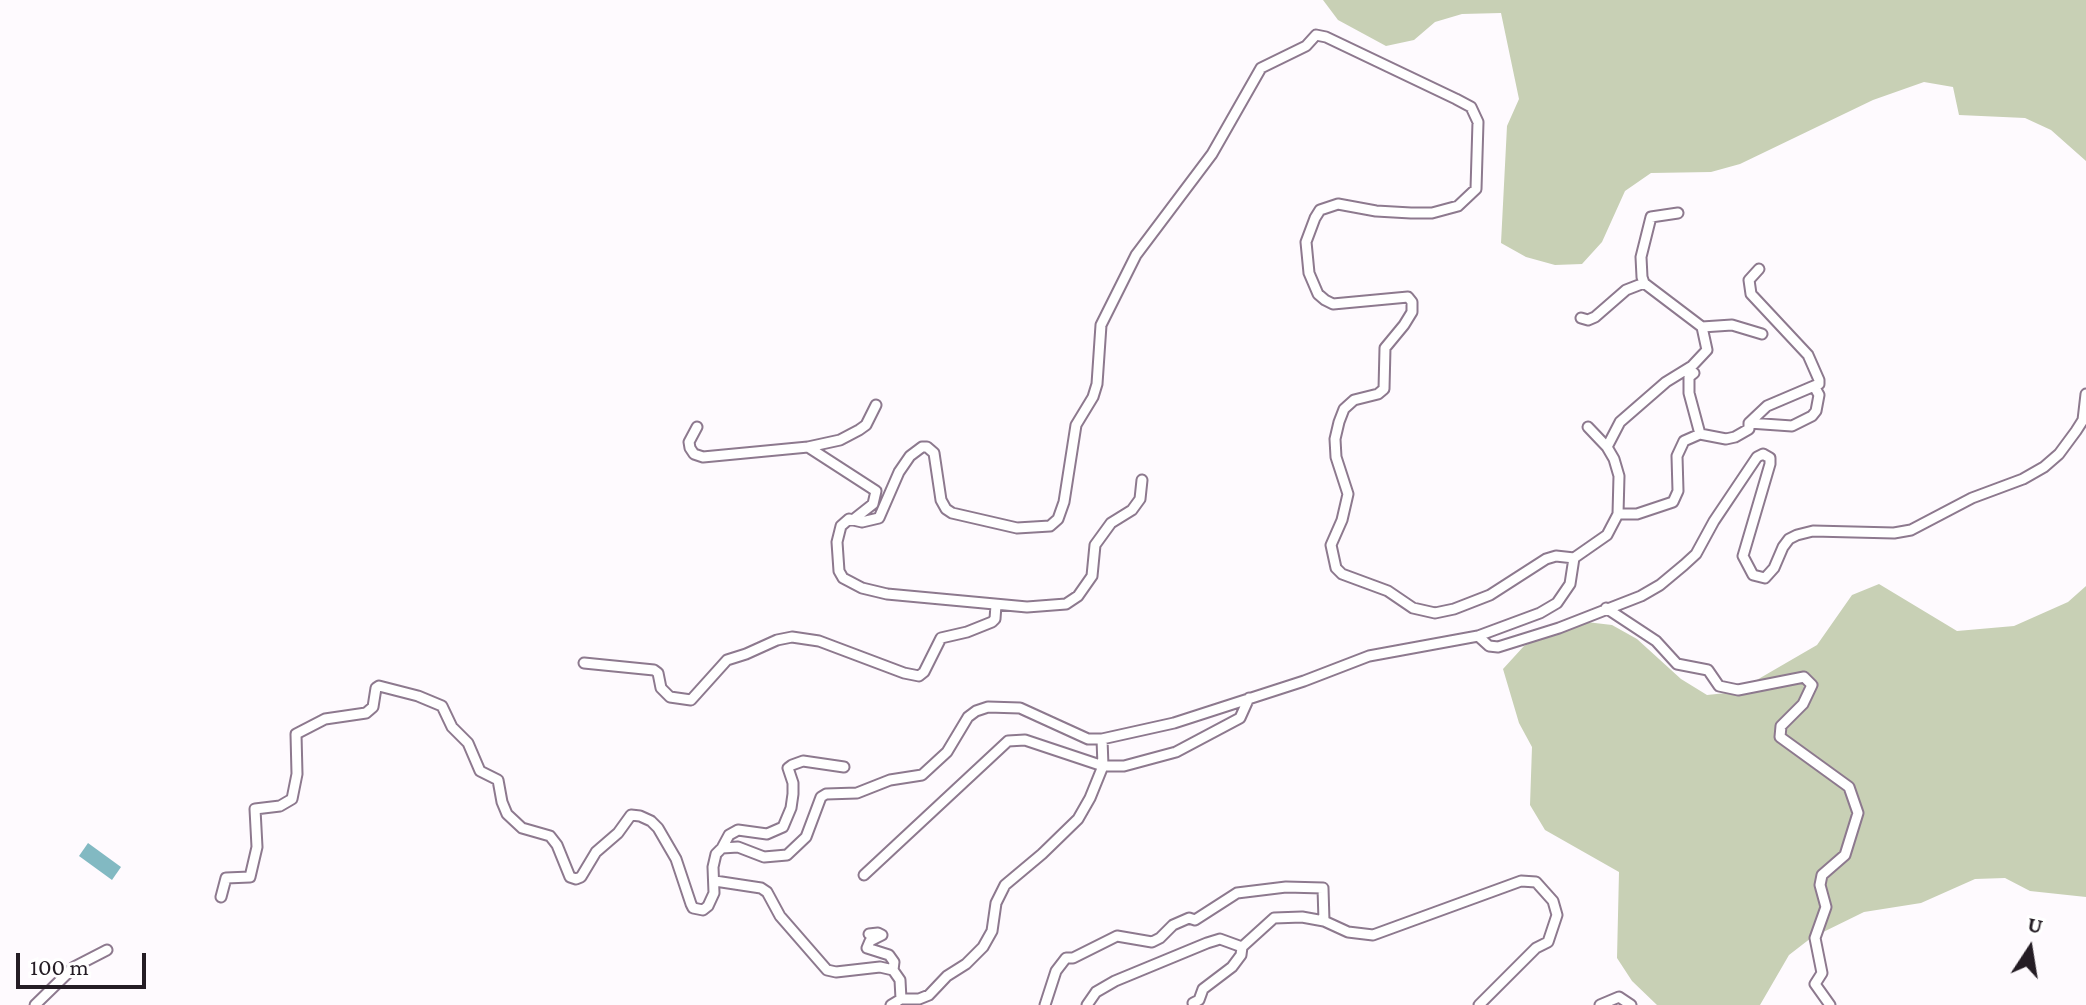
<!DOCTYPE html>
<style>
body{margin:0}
#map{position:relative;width:2086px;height:1005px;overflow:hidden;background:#fefafe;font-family:"Crimson Pro",serif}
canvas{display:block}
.north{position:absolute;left:1990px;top:909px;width:80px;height:80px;-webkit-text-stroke:6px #fff;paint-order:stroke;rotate:12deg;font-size:22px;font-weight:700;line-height:32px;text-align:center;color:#241c24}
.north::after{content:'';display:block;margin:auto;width:28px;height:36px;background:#241c24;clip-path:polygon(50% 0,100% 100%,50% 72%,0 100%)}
.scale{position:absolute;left:16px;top:953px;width:130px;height:36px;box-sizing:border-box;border:4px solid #241c24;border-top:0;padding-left:10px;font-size:24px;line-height:28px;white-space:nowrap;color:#241c24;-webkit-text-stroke:6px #fff;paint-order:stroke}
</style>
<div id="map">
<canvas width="2086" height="1005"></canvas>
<div class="north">U</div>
<div class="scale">100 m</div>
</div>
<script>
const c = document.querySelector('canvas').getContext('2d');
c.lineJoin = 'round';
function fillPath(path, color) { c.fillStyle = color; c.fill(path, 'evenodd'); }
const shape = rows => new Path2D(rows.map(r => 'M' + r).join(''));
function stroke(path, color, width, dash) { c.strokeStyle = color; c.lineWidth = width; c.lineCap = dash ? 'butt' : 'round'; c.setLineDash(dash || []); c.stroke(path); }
const green = shape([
 [1323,0,2086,0,2086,161,2051,130,2025,118,1959,115,1953,87,1924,82,1873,100,1740,164,1711,172,1651,173,1625,191,1602,242,1582,264,1555,265,1526,257,1501,243,1507,126,1519,99,1501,13,1462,14,1435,22,1414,40,1386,46,1338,20],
 [1879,584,1957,631,2014,626,2068,602,2086,586,2086,897,2030,891,2005,878,1975,879,1921,903,1864,912,1811,938,1789,955,1760,1005,1657,1005,1632,981,1617,958,1619,872,1545,830,1530,805,1532,747,1519,723,1503,669,1524,646,1578,621,1612,625,1637,639,1681,679,1707,695,1736,692,1817,645,1852,595]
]);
const water = shape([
 [88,843,121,867,112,880,79,856]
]);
const minor = shape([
 [1581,318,1588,320,1595,317,1626,290,1644,283],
 [1702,327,1732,325,1762,334],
 [1694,373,1689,377,1689,393,1700,434],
 [1749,423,1767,406,1814,386],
 [697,427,689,442,690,448,694,454,703,457,808,447],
 [1588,427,1607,447,1614,459,1619,476,1618,514],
 [1607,447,1620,422,1666,382,1692,366,1707,350,1702,327,1644,283,1642,277,1641,257,1651,217,1678,213],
 [1142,480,1140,499,1132,510,1111,523,1095,545,1092,576,1078,596,1066,604,1027,607,887,594,862,588,843,578,839,571,837,542,841,526,849,519,862,522,879,518,899,472,910,456,922,447,927,447,934,453,941,500,946,509,952,513,1017,528,1050,526,1058,519,1064,502,1076,425,1093,397,1097,384,1101,325,1136,255,1212,154,1261,68,1306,46,1316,35,1326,37,1456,99,1471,107,1478,122,1476,189,1458,206,1432,213,1411,213,1376,211,1338,204,1320,210,1315,218,1306,242,1309,273,1318,294,1325,300,1333,304,1408,297,1412,302,1412,312,1404,325,1385,348,1384,389,1378,394,1354,400,1344,409,1339,422,1335,439,1336,457,1348,494,1342,520,1331,545,1336,568,1342,574,1388,591,1413,608,1435,613,1454,609,1490,595,1546,559,1556,556,1574,558,1570,584,1557,603,1540,613,1478,636],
 [854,519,873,504,876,491,808,447,840,440,859,430,866,425,876,405],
 [1574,558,1607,535,1618,514,1637,514,1673,502,1678,491,1677,456,1684,441,1700,434,1726,439,1735,437,1749,429,1749,423,1792,426,1812,416,1816,411,1819,395,1814,386,1819,384,1819,380,1808,355,1751,294,1749,280,1759,269],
 [1606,608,1656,641,1677,664,1708,670,1719,686,1738,690,1804,677,1812,685,1803,704,1781,726,1780,737,1849,787,1858,813,1845,855,1822,875,1820,885,1826,907,1815,938,1822,973,1815,984,1830,1005],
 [584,663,654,670,658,673,661,688,670,697,691,700,727,660,746,654,777,640,792,637,819,641,904,673,919,676,924,672,941,638,967,632,992,622,995,619,996,605],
 [722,848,729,835,738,830,767,834,783,827,791,808,793,794,793,783,788,768,792,765,803,761,844,767],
 [864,875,1008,741,1025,740,1103,766,1124,766,1176,752,1240,718,1249,698],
 [715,881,761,888,767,892,780,916,827,970,836,972,880,967,893,970,900,980,901,999,891,1005],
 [221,897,226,878,250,877,257,847,255,809,280,806,292,799,297,774,296,734,325,719,366,713,373,707,376,688,379,686,418,696,442,706,452,727,468,743,480,771,498,780,502,802,507,814,522,828,550,836,557,845,570,877,576,879,581,877,596,852,618,833,631,815,640,816,651,821,658,828,676,859,691,904,693,908,703,910,708,906,714,893,713,867,716,854,722,848,738,847,764,857,787,855,806,837,821,797,826,794,857,793,890,780,922,775,947,752,968,717,976,711,988,707,1020,708,1088,739,1102,739,1174,723,1304,681,1369,656,1478,636,1489,646,1498,647,1559,628,1641,596,1660,585,1684,565,1696,554,1714,521,1757,457,1763,454,1770,458,1770,464,1743,556,1753,575,1765,578,1774,568,1783,547,1789,539,1797,535,1813,531,1894,533,1911,530,1972,498,2023,479,2044,467,2059,454,2076,431,2083,420,2086,394],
 [869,934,878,933,882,935,870,941,867,948,889,955,894,962,893,970],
 [901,999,919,999,929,995,947,976,966,964,983,947,992,931,996,903,1005,885,1042,854,1078,819,1090,798,1103,766,1102,739],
 [1193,1003,1199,1000,1203,989,1232,967,1241,955,1242,947,1274,918,1302,917,1324,921,1348,932,1373,935,1521,881,1536,882,1553,901,1557,915,1548,942,1536,948,1479,1005],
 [35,1005,74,967,107,950],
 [1045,1005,1056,971,1066,958,1073,958,1117,936,1152,942,1160,938,1173,925,1189,918,1195,920,1237,893,1286,887,1323,888,1324,921],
 [1087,1005,1096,992,1115,981,1207,943,1220,939,1242,947],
 [1600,1005,1619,997,1631,1005]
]);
fillPath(green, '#c8d0b5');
fillPath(water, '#82b9c2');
stroke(minor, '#8d798e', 13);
stroke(minor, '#fff', 9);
</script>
